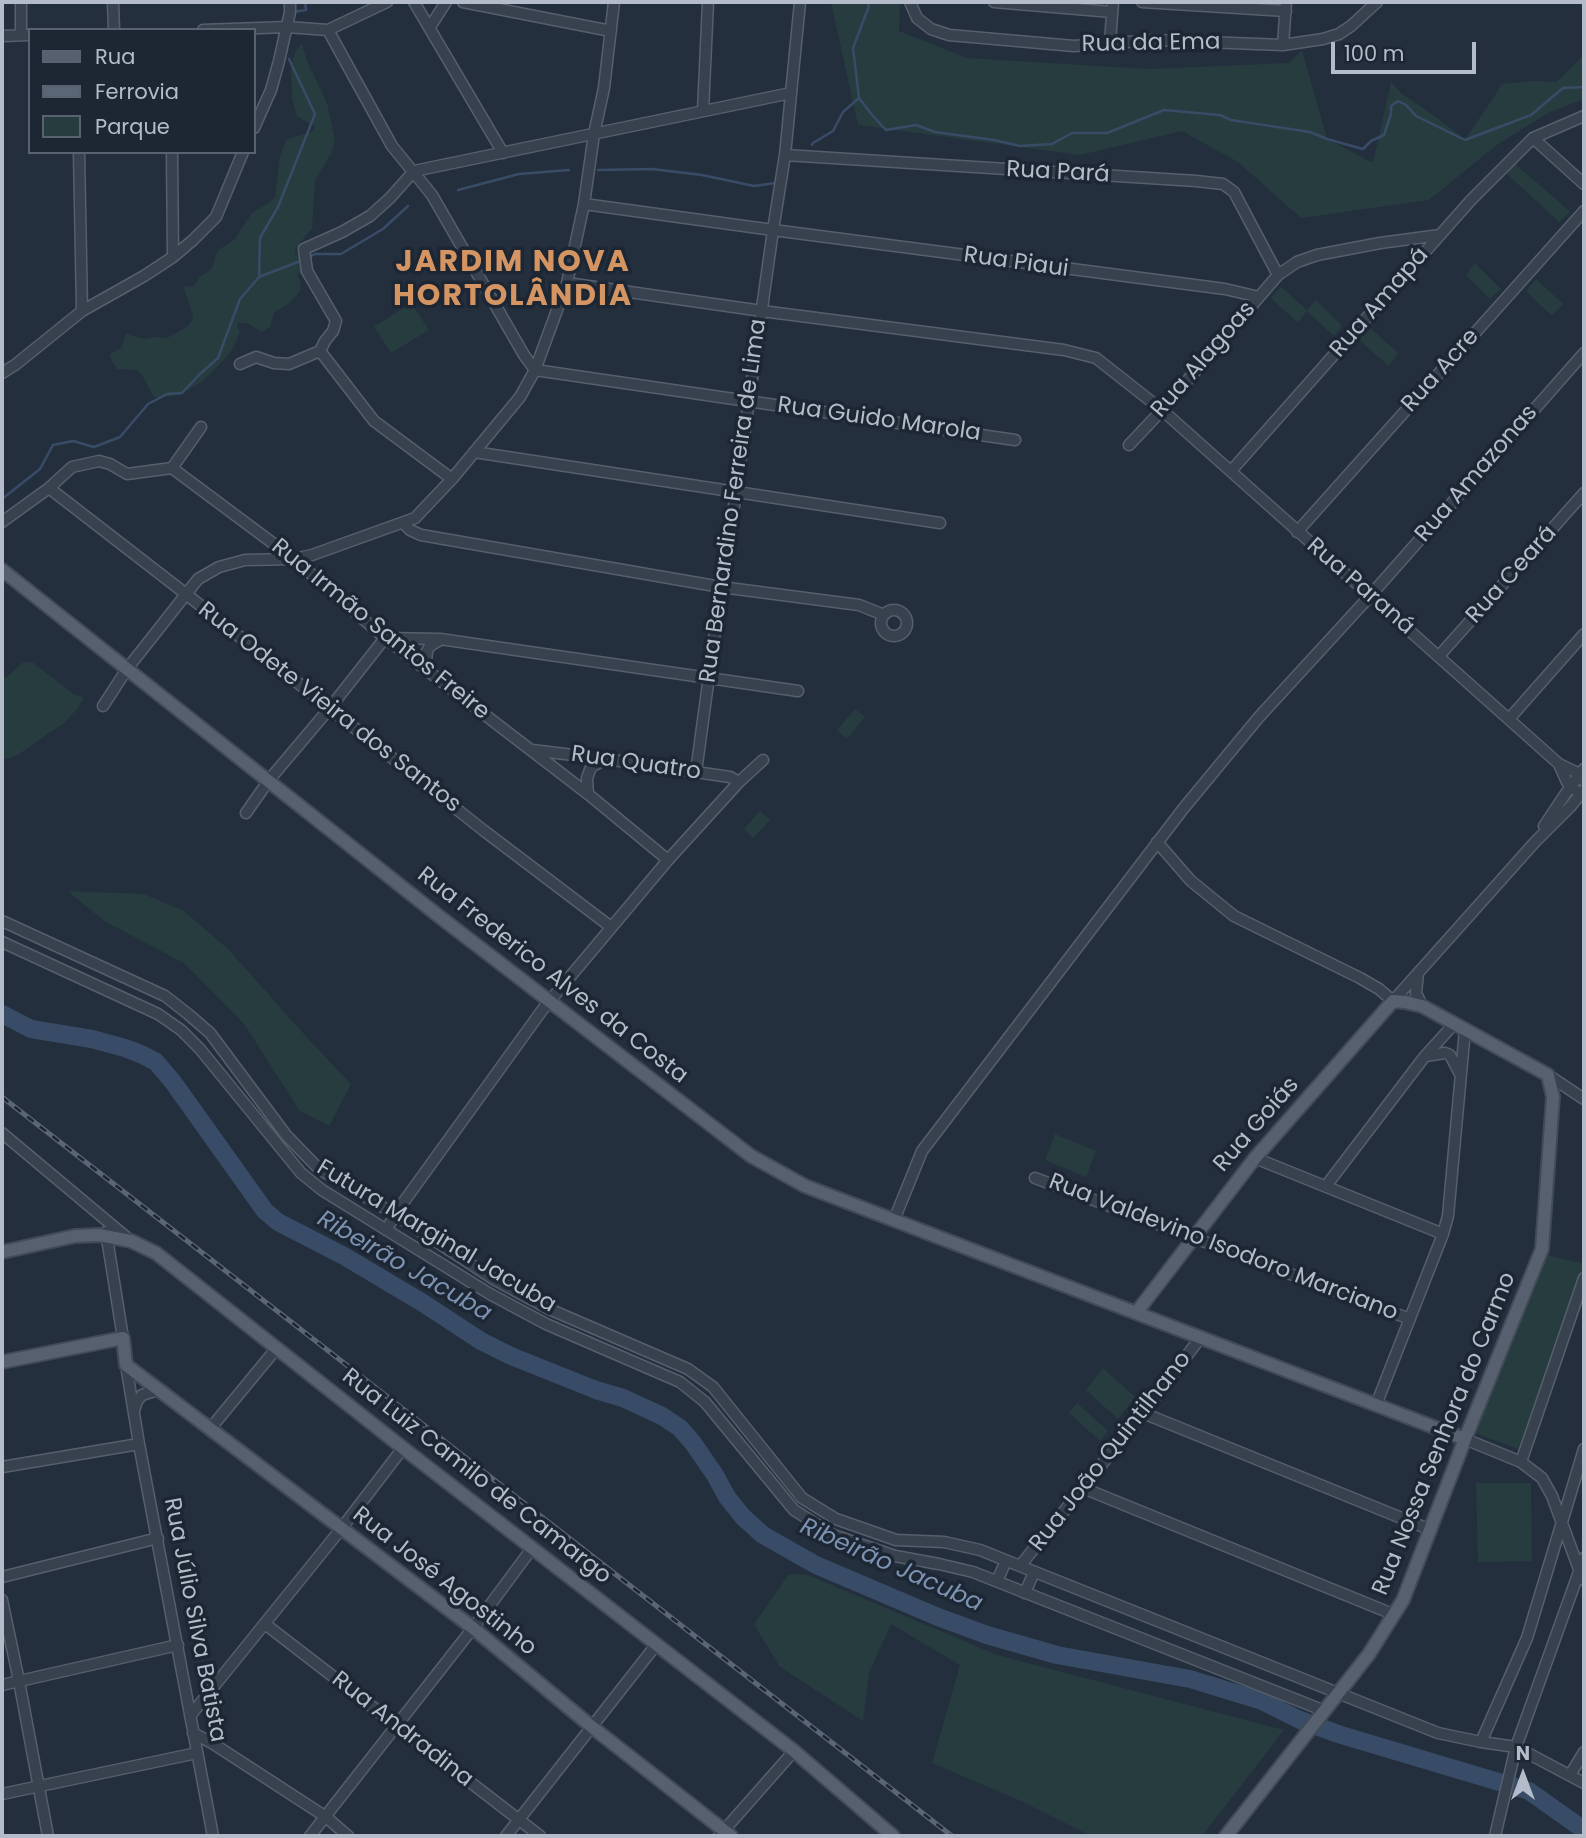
<!DOCTYPE html>
<meta charset="utf-8">
<style>
body{margin:0}
#map{position:relative;width:1586px;height:1838px;overflow:hidden;background:#242f3e;font-family:Poppins,sans-serif}
canvas{display:block}
.frame{position:absolute;inset:0;border:4px solid #b4bcc9;pointer-events:none}
.legend{position:absolute;left:28px;top:28px;width:228px;height:126px;box-sizing:border-box;background:#1d2633;border:2px solid #59626f;margin:0;padding:9px 12px;list-style:none;font-size:21px;color:#b4bcc9}
.legend li{display:flex;align-items:center;gap:14px;height:35px}
.legend b{width:35px;border:2px solid #59626f}
.north{position:absolute;left:1488px;top:1740px;width:70px;height:70px;-webkit-text-stroke:5px #1d2633;paint-order:stroke;rotate:0deg;font-size:19px;font-weight:700;line-height:28px;text-align:center;color:#b4bcc9}
.north::after{content:'';display:block;margin:auto;width:24px;height:32px;background:#b4bcc9;clip-path:polygon(50% 0,100% 100%,50% 72%,0 100%)}
.scale{position:absolute;left:1331px;top:42px;width:145px;height:32px;box-sizing:border-box;border:4px solid #b4bcc9;border-top:0;padding-left:9px;font-size:21px;line-height:24px;white-space:nowrap;color:#b4bcc9;-webkit-text-stroke:5px #1d2633;paint-order:stroke}
</style>
<div id="map">
<canvas width="1586" height="1838"></canvas>
<div class="frame"></div>
<ul class="legend">
<li><b style="height:9px;background:#56606e"></b>Rua</li>
<li><b style="height:9px;background:#5a6575"></b>Ferrovia</li>
<li><b style="height:19px;background:#263c3f"></b>Parque</li>
</ul>
<div class="north">N</div>
<div class="scale">100 m</div>
</div>
<script>
const c = document.querySelector('canvas').getContext('2d');
c.lineJoin = 'round';
function fillPath(path, color) { c.fillStyle = color; c.fill(path, 'evenodd'); }
const shape = rows => new Path2D(rows.map(r => 'M' + r).join(''));
function stroke(path, color, width, dash) { c.strokeStyle = color; c.lineWidth = width; c.lineCap = dash ? 'butt' : 'round'; c.setLineDash(dash || []); c.stroke(path); }
function drawText(font, color, halo, rows, align = 'center') {
  c.font = font + ' Poppins,sans-serif'; c.lineWidth = 7; c.setLineDash([]); c.textBaseline = 'middle'; c.strokeStyle = halo; c.fillStyle = color; for (const [text, x, y, turn = 0] of rows) {
    c.save(); c.translate(x, y); c.rotate((+turn || 0) * Math.PI / 180); c.textAlign = isNaN(turn) ? turn : align; if (halo) c.strokeText(text, 0, 0); c.fillText(text, 0, 0); c.restore();
  }
}
const green = shape([
 [831,2,900,2,899,31,967,58,1148,69,1289,63,1302,50,1327,139,1373,163,1391,82,1402,94,1426,110,1465,139,1495,96,1501,84,1535,81,1556,82,1584,55,1584,99,1548,113,1498,144,1429,200,1301,218,1238,162,1182,131,1080,155,858,125],
 [302,44,307,61,327,103,335,141,331,154,315,180,312,228,295,249,295,254,300,256,307,252,310,278,297,273,301,284,300,291,290,303,274,312,270,327,262,332,247,323,238,323,237,325,240,332,233,348,226,358,203,381,181,394,167,397,154,397,142,375,136,370,117,369,112,361,110,354,121,348,126,334,144,339,155,337,167,338,188,326,192,321,193,315,183,287,193,286,201,276,211,270,218,250,234,240,252,213,269,203,275,197,280,156,286,141,290,138,311,132,315,127,297,116,292,98,291,65,296,50],
 [1515,164,1542,187,1570,212,1559,222,1507,174],
 [1475,263,1501,289,1490,299,1466,275],
 [1536,279,1563,304,1552,316,1526,291],
 [1281,287,1307,310,1316,300,1342,326,1334,336,1307,311,1298,323,1271,298],
 [411,303,429,330,391,353,374,327],
 [1369,327,1398,353,1389,366,1359,340],
 [32,662,75,695,84,697,78,708,64,723,16,756,2,760,2,678,7,677,22,663],
 [855,709,865,717,847,739,837,730],
 [760,811,770,820,753,838,744,829],
 [67,891,144,894,184,911,228,949,311,1042,351,1084,329,1126,299,1110,245,1025,184,963,106,922],
 [1055,1134,1096,1151,1086,1177,1045,1160],
 [1543,1254,1584,1264,1524,1445,1518,1449,1480,1435,1477,1433,1476,1427],
 [1103,1368,1135,1397,1118,1419,1086,1390],
 [1077,1403,1108,1431,1100,1441,1069,1413],
 [1476,1483,1531,1483,1532,1561,1478,1562],
 [789,1574,808,1575,997,1655,1284,1730,1202,1836,1091,1836,1021,1801,932,1763,960,1665,891,1624,869,1673,863,1721,779,1666,754,1624]
]);
const stream = shape([
 [293,12,306,10,305,2],
 [859,98,853,48,869,6,867,2],
 [812,145,813,143,833,131,843,112,859,98,872,115,886,130,916,125,935,132,994,140,1020,146,1052,144,1072,133,1107,133,1164,110,1220,115,1231,120,1310,132,1327,139,1363,149,1371,141,1384,135,1391,114,1391,106,1398,101,1406,105,1416,116,1465,140,1531,115,1563,88,1584,87],
 [598,170,652,169,702,175,754,186,775,183],
 [458,190,519,174,569,170],
 [309,257,315,254,341,254,383,229,408,206],
 [259,277,260,238,278,207,315,114,289,59],
 [2,499,40,469,53,445,73,441,94,447,120,437,148,404,167,394,182,393,200,374,218,358,240,299,259,277,303,260]
]);
const river = shape([
 [2,1014,31,1029,92,1039,125,1048,143,1055,156,1062,173,1082,265,1211,278,1222,344,1256,423,1303,481,1341,511,1356,596,1390,623,1398,662,1416,680,1428,693,1443,715,1475,727,1497,743,1517,763,1535,816,1565,938,1617,987,1635,1057,1655,1190,1679,1262,1701,1300,1720,1338,1734,1529,1791,1584,1830]
]);
const minor = shape([
 [21,2,21,35],
 [113,2,114,30],
 [414,2,503,153],
 [463,2,611,31],
 [910,2,917,18,931,29,949,35,1074,46,1155,40,1283,45,1323,39,1339,34,1351,26,1377,2],
 [994,2,1112,12],
 [1142,2,1286,11],
 [430,27,446,2],
 [203,30,287,27,328,30,387,2],
 [328,30,392,146,432,195,524,355,535,370,1015,440],
 [2,36,30,35],
 [1110,42,1113,2],
 [1283,45,1286,2],
 [703,111,708,2],
 [254,128,271,90,279,61,290,12,290,2],
 [1533,138,1584,184],
 [79,152,82,311],
 [172,152,173,257],
 [785,155,1196,181,1223,184,1234,192,1278,275],
 [584,204,773,230,1225,289,1259,297],
 [567,283,762,311,1064,350,1096,358,1162,410,1559,764,1580,774,1584,781],
 [320,351,325,341,333,331,336,321,307,271,304,249,342,232,370,216,390,198,414,171,791,93],
 [320,351,374,421,452,479],
 [240,364,256,357,274,363,289,364,320,351],
 [2,373,15,365,82,311,144,276,173,257,193,240,216,217,243,152],
 [1129,445,1162,410,1278,275,1297,262,1317,255,1380,243,1440,235],
 [474,452,940,523],
 [172,468,294,559,385,638,588,794,668,860],
 [1231,471,1471,200,1533,138,1584,116],
 [49,488,186,594,483,830,611,927],
 [2,522,49,488,72,467,99,461,110,464,127,474,172,468,201,427],
 [403,523,410,530,421,535,721,587,859,605,884,615],
 [1297,532,1584,211],
 '881 623a13 13 0 1 1 26 0a13 13 0 1 1-26 0Z',
 [1439,656,1584,493],
 [429,671,426,661,427,651,430,646,440,640],
 [103,706,127,669,198,579,219,567,245,560,294,559,312,555,415,518,452,479,520,397,535,370,567,283,584,204,594,134,604,88,614,2],
 [1509,719,1584,634],
 [532,750,606,759,730,777,739,782],
 [1559,764,1567,782,1575,790],
 [696,772,721,587,736,493,773,230,785,155,800,2],
 [588,794,587,778,591,767,606,759],
 [246,813,269,780,329,709,385,638,440,639,798,691],
 [1544,826,1570,787,1584,769],
 [1157,842,1191,881,1234,916,1360,978,1379,989,1393,1001,1535,842,1570,807,1584,790],
 [2,921,165,996,188,1014,210,1033,286,1135,319,1169,396,1215,495,1280,549,1309,688,1369,713,1387,802,1498,836,1519,896,1540,944,1542,980,1550,1438,1733,1481,1742,1516,1747,1584,1783],
 [2,942,158,1014,181,1030,200,1049,301,1173,322,1190,490,1294,546,1324,680,1382,705,1402,794,1510,833,1535,895,1556,939,1564,973,1572,1325,1711],
 [1418,973,1416,993,1422,1006],
 [1425,1056,1445,1053,1450,1055,1460,1074],
 [1548,1075,1584,1099],
 [2,1133,131,1241],
 [1255,1158,1443,1234],
 [1035,1178,1410,1319],
 [1326,1186,1425,1056,1454,1024],
 [894,1220,922,1151,1183,809,1259,717,1370,596,1584,353],
 [386,1230,400,1207,543,1009,668,860,739,782,763,760],
 [106,1232,123,1338],
 [126,1365,139,1444,213,1836],
 [1376,1405,1443,1234,1448,1216,1465,1030],
 [134,1411,137,1401,142,1395,158,1390],
 [1143,1413,1431,1530],
 [210,1429,276,1349],
 [1465,1439,1521,1462,1542,1478,1552,1496,1580,1572,1584,1580],
 [1521,1462,1584,1278],
 [2,1467,139,1444],
 [1083,1488,1395,1615],
 [1020,1566,1143,1413,1201,1337],
 [2,1577,158,1538],
 [997,1581,1006,1561],
 [1025,1593,1034,1572],
 [2,1600,19,1681,48,1836],
 [265,1624,540,1836],
 [2,1685,178,1645],
 [190,1716,341,1529,403,1448],
 [193,1733,212,1743,326,1817,348,1836],
 [1481,1742,1527,1638,1584,1449],
 [1570,1775,1584,1752],
 [2,1794,197,1753],
 [310,1836,473,1628,533,1547],
 [506,1836,656,1645],
 [719,1836,794,1751],
 [1495,1836,1516,1747,1584,1558]
]);
const major = shape([
 [2,570,440,917,751,1156,805,1186,1465,1439],
 [2,1252,75,1236,99,1235,131,1241,156,1253,403,1448,794,1751,893,1836],
 [1136,1313,1255,1158,1393,1001,1405,1002,1422,1006,1548,1075,1553,1097,1542,1249,1465,1439,1403,1600,1369,1654,1226,1836],
 [2,1362,123,1338,126,1365,473,1628,592,1727,731,1836]
]);
const rail = shape([
 [2,1097,952,1836]
]);
const streetNames = [
 ["Rua da Ema",1151,44,-1],
 ["Rua Pará",1058,173,3],
 ["Rua Piaui",1016,263,8],
 ["Rua Amapá",1380,303,-49],
 ["Rua Alagoas",1204,360,-49],
 ["Rua Acre",1441,371,-48],
 ["Rua Guido Marola",879,420,8],
 ["Rua Amazonas",1477,474,-49],
 ["Rua Bernardino Ferreira de Lima",734,501,-82],
 ["Rua Ceará",1512,575,-48],
 ["Rua Paraná",1360,587,41],
 ["Rua Irmão Santos Freire",380,630,39],
 ["Rua Odete Vieira dos Santos",329,708,38],
 ["Rua Quatro",636,764,8],
 ["Rua Frederico Alves da Costa",552,976,38],
 ["Rua Goiás",1257,1125,-49],
 ["Futura Marginal Jacuba",436,1237,31],
 ["Rua Valdevino Isodoro Marciano",1223,1248,21],
 ["Rua Nossa Senhora do Carmo",1445,1434,-68],
 ["Rua João Quintilhano",1111,1452,-52],
 ["Rua Luiz Camilo de Camargo",476,1477,38],
 ["Rua José Agostinho",444,1582,38],
 ["Rua Júlio Silva Batista",194,1620,79],
 ["Rua Andradina",402,1730,38]
];
const waterNames = [
 ["Ribeirão Jacuba",404,1267,30],
 ["Ribeirão Jacuba",891,1566,24]
];
const districtNames = [
 ["JARDIM NOVA",513,263],
 ["HORTOLÂNDIA",513,297]
];
fillPath(green, '#263c3f');
stroke(stream, '#394c67', 2.5);
stroke(river, '#394c67', 18);
stroke(minor, '#565f6c', 13);
stroke(major, '#414a57', 16);
stroke(minor, '#38414e', 10);
stroke(major, '#56606e', 12);
stroke(rail, '#5a6575', 5);
stroke(rail, '#1d2633', 2.5, [8]);
drawText('23px', '#b4bcc9', '#1d2633', streetNames);
drawText('italic 24px', '#7c92b1', '#1d2633', waterNames);
c.letterSpacing = '2px';
drawText('bold 30px', '#d59563', '#1d2633', districtNames);
c.letterSpacing = '0px';
</script>
